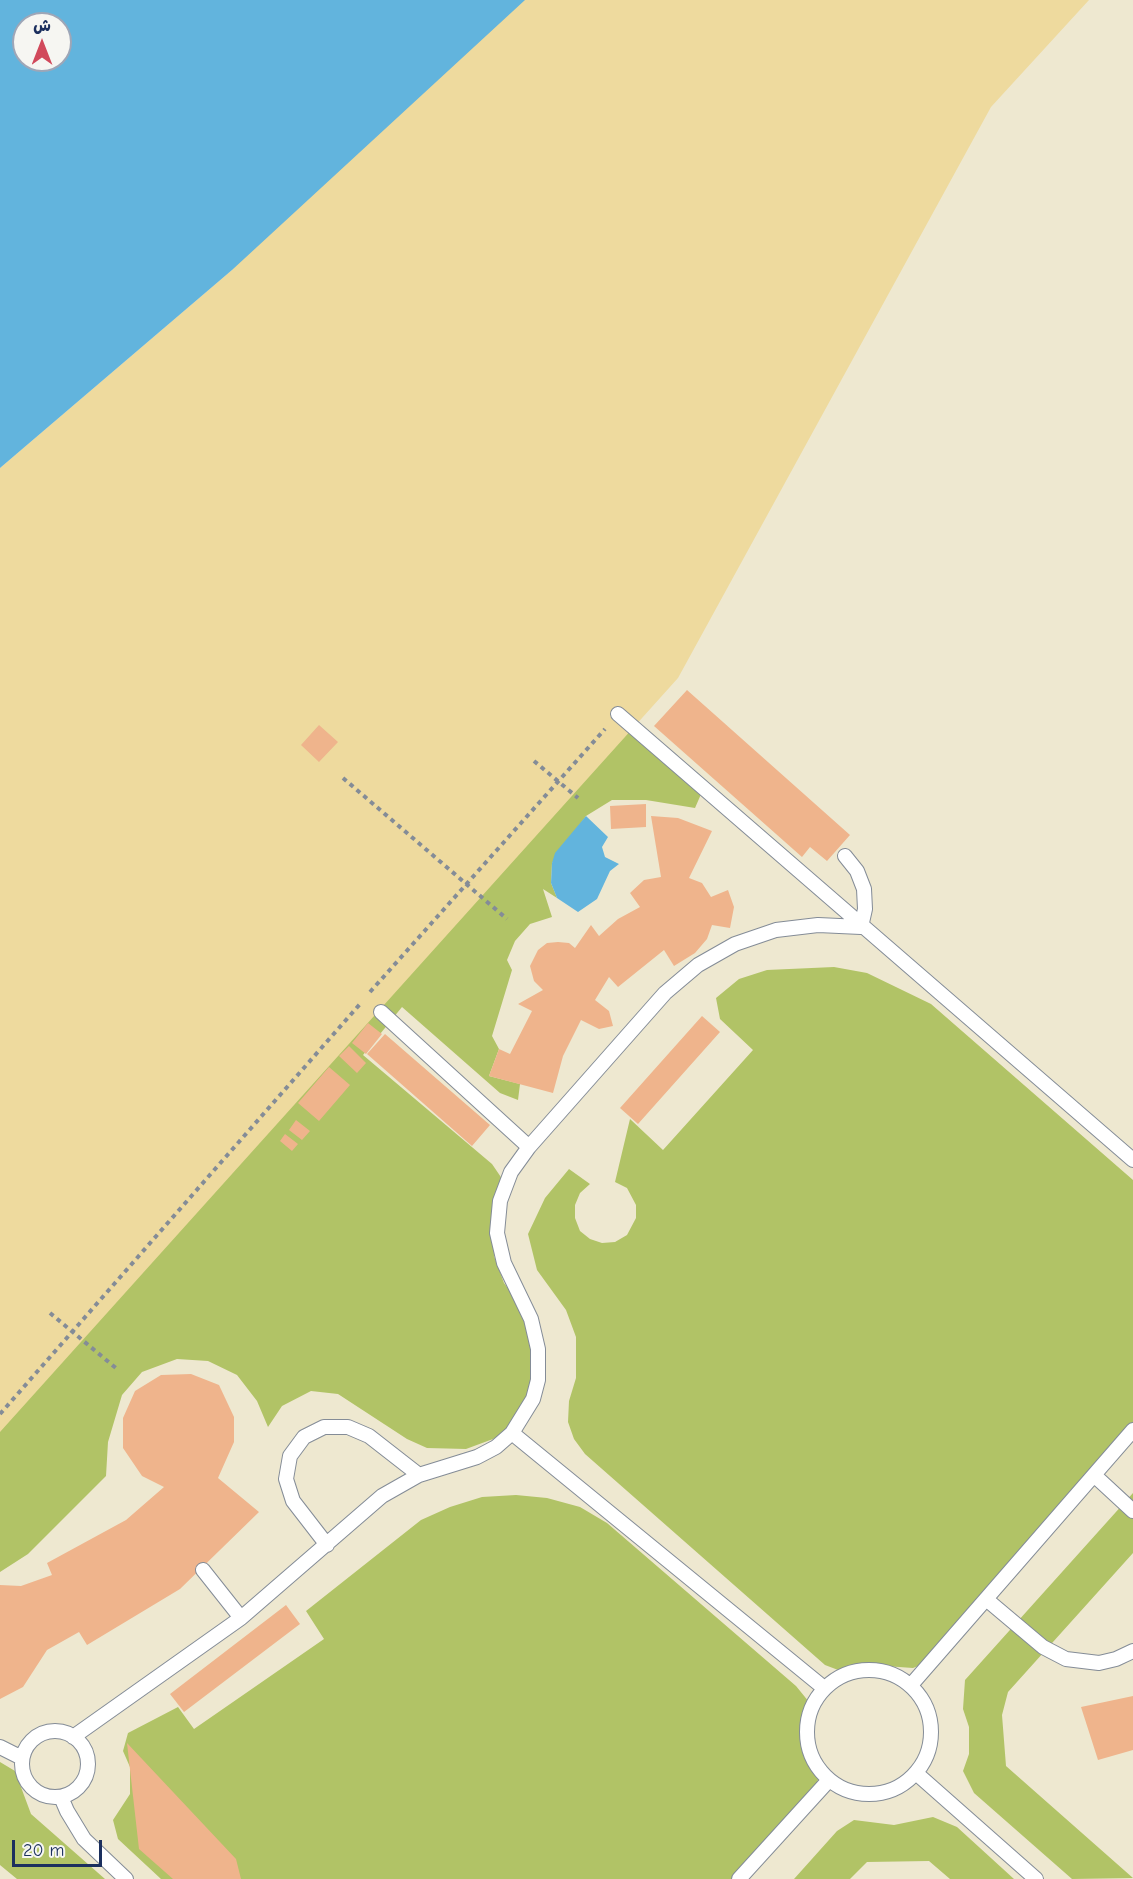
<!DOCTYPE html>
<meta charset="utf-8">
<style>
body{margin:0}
#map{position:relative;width:1133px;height:1879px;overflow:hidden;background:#eee8d0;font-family:"Comic Neue","Playpen Sans Arabic",sans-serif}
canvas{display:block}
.north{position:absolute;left:12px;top:12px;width:60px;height:60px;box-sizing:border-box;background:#f6f6f2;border:2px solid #9ea6b7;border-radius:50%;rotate:0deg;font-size:16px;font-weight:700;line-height:24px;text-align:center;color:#1b2f5e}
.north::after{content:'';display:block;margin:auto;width:21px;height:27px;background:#d1495b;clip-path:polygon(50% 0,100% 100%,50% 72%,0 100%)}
.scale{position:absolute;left:12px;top:1840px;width:90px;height:27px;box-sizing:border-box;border:3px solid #1b2f5e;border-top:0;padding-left:8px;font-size:18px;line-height:21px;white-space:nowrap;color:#1b2f5e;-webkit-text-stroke:4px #f6f6f2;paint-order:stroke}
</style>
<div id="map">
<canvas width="1133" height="1879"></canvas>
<div class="north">ش</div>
<div class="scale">20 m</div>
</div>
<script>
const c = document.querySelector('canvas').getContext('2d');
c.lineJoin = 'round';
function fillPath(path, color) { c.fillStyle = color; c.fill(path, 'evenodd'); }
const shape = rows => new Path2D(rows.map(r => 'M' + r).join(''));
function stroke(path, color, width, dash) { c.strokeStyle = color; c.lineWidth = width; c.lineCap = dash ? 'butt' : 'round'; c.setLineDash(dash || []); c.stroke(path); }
const green = shape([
 [613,720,705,785,695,808,646,800,612,800,586,816,552,863,551,883,557,898,543,889,552,917,530,924,515,941,507,960,512,970,492,1036,499,1049,489,1076,520,1084,518,1100,500,1093,402,1007,363,1055,492,1164,507,1186,493,1220,494,1256,504,1283,526,1312,540,1378,515,1426,493,1439,466,1449,427,1448,407,1439,338,1394,311,1391,282,1406,268,1427,257,1401,237,1375,208,1361,177,1359,142,1372,122,1395,108,1442,106,1476,28,1554,0,1572,0,1424],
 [834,967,867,973,931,1004,1133,1180,1133,1426,934,1660,913,1668,871,1665,846,1673,825,1665,585,1454,574,1439,568,1422,569,1401,576,1378,576,1337,566,1310,537,1270,528,1234,545,1198,569,1169,590,1184,580,1193,575,1205,575,1218,580,1231,590,1239,602,1243,615,1242,627,1235,636,1218,636,1205,627,1188,615,1182,630,1119,663,1150,753,1050,720,1019,716,998,739,979,767,970],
 [1133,1493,1133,1553,1008,1692,1002,1715,1006,1766,1133,1878,1072,1879,974,1793,963,1771,969,1754,969,1727,963,1709,965,1680],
 [516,1495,547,1498,580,1507,607,1523,796,1686,818,1713,808,1729,812,1762,819,1776,815,1790,745,1879,161,1879,118,1839,113,1820,130,1794,130,1767,123,1751,128,1733,178,1707,194,1729,324,1639,306,1611,421,1520,450,1507,482,1497],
 [0,1762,15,1771,31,1814,105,1879,17,1879,0,1865],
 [933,1817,957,1827,1014,1879,950,1879,929,1861,867,1862,850,1879,794,1879,837,1831,854,1820,894,1825]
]);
const sand = shape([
 [460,0,1089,0,991,107,678,678,0,1432,0,468,232,270]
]);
const water = shape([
 [0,0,525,0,232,270,0,468],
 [24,24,60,24,60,60,24,60],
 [586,816,608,837,602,847,605,857,619,864,610,871,597,899,578,912,557,898,551,883,552,863,555,853]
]);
const building = shape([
 [687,690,850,835,827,861,810,847,802,857,654,726],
 [319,725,338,742,319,762,301,745],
 [646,804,646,827,611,829,610,806],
 [651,816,678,818,712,831,689,878,702,883,711,897,728,890,734,907,730,928,712,925,707,939,695,953,674,966,664,950,618,987,609,977,595,1000,609,1011,613,1026,599,1029,581,1020,563,1056,553,1093,489,1076,499,1049,510,1054,532,1011,518,1004,543,990,534,981,530,966,538,950,547,943,558,942,569,943,575,948,591,925,599,936,618,919,640,907,630,893,644,880,661,877],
 [702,1016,720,1032,638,1124,620,1108],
 [368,1023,382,1034,366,1054,352,1043],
 [385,1034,490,1125,472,1146,367,1054],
 [349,1046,366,1063,357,1073,339,1056],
 [329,1067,350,1085,319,1121,298,1103],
 [296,1120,310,1131,302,1140,289,1130],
 [285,1134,298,1144,292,1151,280,1141],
 [191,1374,219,1385,234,1417,234,1442,218,1478,259,1512,180,1589,87,1645,79,1632,47,1650,23,1687,0,1699,0,1585,21,1586,52,1575,47,1563,126,1520,164,1487,142,1476,123,1448,123,1418,135,1391,161,1375],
 [286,1605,300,1624,184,1712,170,1694],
 [1133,1696,1133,1750,1098,1760,1081,1707],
 [127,1743,236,1859,241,1879,173,1879,139,1849]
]);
const path = shape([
 [534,761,578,798],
 [343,778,507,919],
 [370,992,605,729],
 [50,1313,117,1369],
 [0,1414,360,1004]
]);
const service = shape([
 [618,714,1133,1160],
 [381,1012,529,1147],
 [512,1433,824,1688],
 [1094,1475,1133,1511],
 [327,1545,293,1501,286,1479,290,1456,304,1437,324,1427,348,1427,369,1436,419,1475],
 [203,1570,241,1618],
 [986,1599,1043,1647,1066,1659,1099,1663,1116,1659,1133,1651],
 '807 1732a62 62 0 1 1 124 0a62 62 0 1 1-124 0Z',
 [911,1685,1133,1430],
 '22 1764a33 33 0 1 1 66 0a33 33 0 1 1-66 0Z',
 [73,1737,241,1618,382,1496,419,1475,477,1457,496,1447,512,1433,533,1399,538,1380,538,1349,531,1319,504,1263,497,1233,500,1201,511,1172,529,1147,665,993,698,965,735,944,776,930,818,925,861,927,865,909,864,889,857,871,845,856],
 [0,1747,22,1758],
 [916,1773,1036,1879],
 [61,1797,67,1811,84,1839,126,1879],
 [739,1879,829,1780]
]);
fillPath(green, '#b1c366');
fillPath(sand, '#eeda9e');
fillPath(water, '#62b4dd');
fillPath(building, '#efb48c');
stroke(service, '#848c97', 16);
stroke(path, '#848c97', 4, [4.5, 4.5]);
stroke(service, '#fff', 14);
</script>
